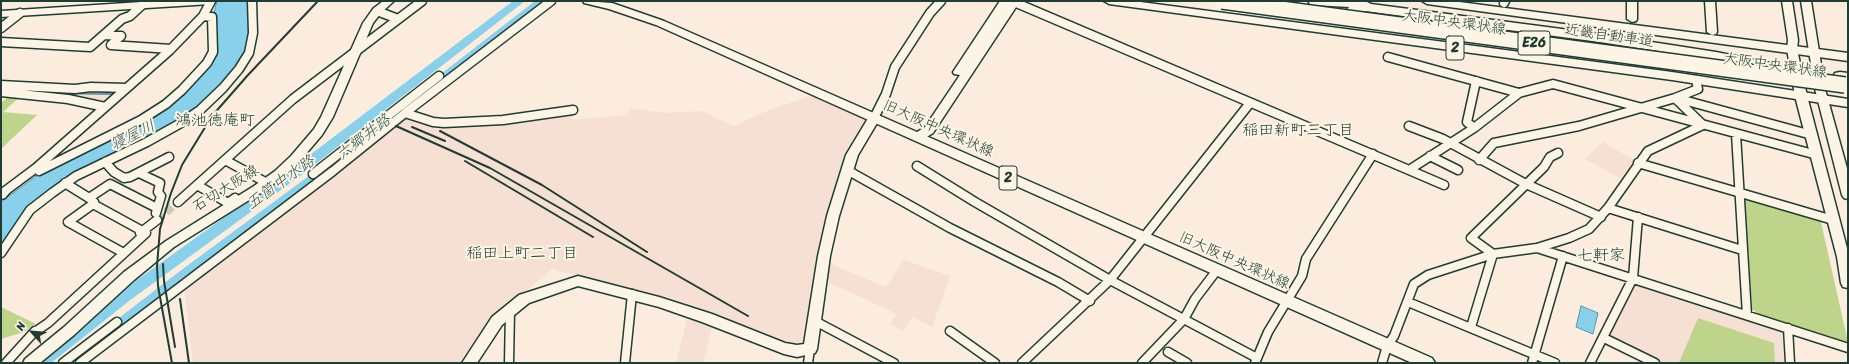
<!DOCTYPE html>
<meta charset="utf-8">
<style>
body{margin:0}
#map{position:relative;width:1849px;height:364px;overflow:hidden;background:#fbecde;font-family:Sriracha,sans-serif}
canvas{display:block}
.frame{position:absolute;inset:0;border:2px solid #1f3d34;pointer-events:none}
.north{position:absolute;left:12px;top:312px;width:40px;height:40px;-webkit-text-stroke:3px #fcf5e5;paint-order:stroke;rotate:297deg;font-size:11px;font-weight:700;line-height:16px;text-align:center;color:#1f3d34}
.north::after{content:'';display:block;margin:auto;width:14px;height:18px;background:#1f3d34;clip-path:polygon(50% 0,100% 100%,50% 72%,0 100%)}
</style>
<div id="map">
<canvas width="1849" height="364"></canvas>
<div class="frame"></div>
<div class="north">N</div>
</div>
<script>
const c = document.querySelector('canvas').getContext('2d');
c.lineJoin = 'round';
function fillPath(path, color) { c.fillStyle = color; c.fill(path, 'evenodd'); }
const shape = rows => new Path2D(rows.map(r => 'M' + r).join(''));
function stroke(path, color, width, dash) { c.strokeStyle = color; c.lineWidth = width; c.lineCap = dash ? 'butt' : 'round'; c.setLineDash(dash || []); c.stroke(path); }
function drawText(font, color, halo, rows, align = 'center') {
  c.font = font + ' Sriracha,"Klee One",sans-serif'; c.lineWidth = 4; c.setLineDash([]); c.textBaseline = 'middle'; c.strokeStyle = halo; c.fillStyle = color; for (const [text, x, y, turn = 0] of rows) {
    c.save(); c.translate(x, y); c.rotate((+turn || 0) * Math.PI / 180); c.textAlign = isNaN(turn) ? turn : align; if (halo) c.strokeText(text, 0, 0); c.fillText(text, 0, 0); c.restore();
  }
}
const built = shape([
 [119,89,101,105,68,97,75,90],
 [816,96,864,119,867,123,846,159,815,266,807,339,794,345,671,301,552,269,495,317,462,363,193,363,184,287,402,118,407,116,434,124,572,112,572,120,627,115,631,108,665,113,701,111,734,126,764,112,807,97],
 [1603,142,1635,161,1622,179,1585,159],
 [904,260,950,276,932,327,913,317,903,331,890,324,897,314,826,281,828,263,886,287],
 [1640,284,1778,329,1783,334,1784,363,1661,363,1614,340,1610,333,1633,286],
 [688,315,713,323,703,363,676,363]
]);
const green = shape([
 [10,95,21,96,3,112,37,115,1,149,1,103],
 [1748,199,1818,219,1821,222,1848,342,1846,343,1760,315,1752,309,1745,200],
 [1,307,36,324,24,332,1,339],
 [1698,318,1774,343,1775,363,1679,363]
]);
const water = shape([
 [217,1,249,1,250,38,241,63,198,110,54,189,1,249,1,202,47,168,136,124,209,64,214,12,217,1],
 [1581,306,1598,313,1593,334,1576,327,1581,306]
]);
const stream = shape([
 [49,93,113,94]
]);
const river = shape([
 [513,1,525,1,304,173,129,301,51,363,32,363,35,358,119,293,294,167,513,1],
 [535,1,547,1,331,173,186,282,83,363,64,363,67,358,176,274,321,167,535,1]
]);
const streetTunnel = shape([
 [157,220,178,202]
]);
const street = shape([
 [1014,2,1409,170,1474,128,1519,93,1553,84,1817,155],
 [1504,3,1505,1],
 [377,11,398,19],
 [1,28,20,13],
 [105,35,121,36,111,45,171,49],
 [1,42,90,47,122,19,130,16,142,5],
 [1388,57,1519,93],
 [1,85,75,89,91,87,126,88],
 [1,92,68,99,105,107],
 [1676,98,1812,135],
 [405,113,433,122,444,123,503,120,573,110],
 [874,118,886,94,895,67,930,13,941,1],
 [1409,126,1443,139,1526,184,1601,217],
 [1474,128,1467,122,1476,81],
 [1736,134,1747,315],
 [1430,156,1458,170],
 [225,160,267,183],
 [1479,160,1494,143,1579,126,1675,98,1698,89,1696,80],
 [105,162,114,172,124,178,130,177,169,157],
 [1638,163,1833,220],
 [917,166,975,202,1110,280,1257,358],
 [847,170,950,228,1058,282,1090,301],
 [1409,170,1444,185],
 [39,171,141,120,166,104,182,90,207,63,213,52,212,17,203,16],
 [139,173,160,183,158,192,161,196,156,213],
 [313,174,439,76],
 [197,185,228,203,235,198],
 [1,194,36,168,170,50,203,16,211,1],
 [89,198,110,184,157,208],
 [178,202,293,99,422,1],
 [93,204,68,222,120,251],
 [1608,208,1742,250],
 [140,233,157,220],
 [1537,248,1848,348],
 [1,253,30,210,52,193,76,176,147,142,181,123,200,110,223,88,239,69,249,53,253,33,252,1],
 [1408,302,1555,363],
 [815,321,894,363],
 [1471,327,1493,254,1471,238,1544,167,1550,157,1558,153],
 [1788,328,1790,363],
 [950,331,995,363],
 [32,334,48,323,146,233,93,204,94,202,89,198,65,183],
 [1604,338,1655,363],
 [1168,352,1187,363],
 [6,363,35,331],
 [63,363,117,322],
 [80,363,333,171,405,113,551,1],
 [509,363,510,311],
 [625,363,632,294],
 [808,363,810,349],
 [1022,363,1110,280,1250,103],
 [1142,363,1184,319,1195,299,1217,270],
 [1255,363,1268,332,1302,276,1306,259,1373,154],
 [1382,363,1387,346,1394,336,1414,284,1428,275,1493,254,1537,248,1569,238,1589,229,1608,208,1648,151,1703,125,1675,98],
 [1532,363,1563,256],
 [1590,363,1633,278,1638,217]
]);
const secondary = shape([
 [383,1,394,1,381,13,373,23,333,117,322,135,299,162,283,177,262,192,174,247,134,280,74,335,40,363,23,363,25,359,64,327,124,272,166,241,254,186,275,171,291,156,314,129,321,117,363,23,373,9,383,1],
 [1000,1,1010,1,1009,3,1010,1,1020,1,933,133,922,140,914,140,912,137,914,134,925,127,960,75,954,74,953,72,1000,1],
 [1627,1,1637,1,1637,19,1636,21,1632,22,1627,19,1627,1],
 [1705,1,1715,1,1717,32,1716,34,1712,35,1707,32,1705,1],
 [1782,1,1792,1,1798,40,1797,49,1807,96,1848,252,1848,288,1843,287,1841,283,1837,257,1795,96,1787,49,1788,40,1782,1],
 [1801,1,1811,1,1825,89,1848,172,1848,199,1844,198,1842,195,1815,89,1801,1],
 [874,114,878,115,880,118,858,155,839,216,830,256,817,349,815,353,797,357,784,354,702,322,659,307,578,286,529,303,502,325,477,363,462,363,492,317,519,295,578,276,659,297,712,314,785,343,797,345,804,344,818,256,827,216,846,155,870,115,874,114],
 [4,188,8,189,10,192,5,198,1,199,1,189,4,188]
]);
const primary = shape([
 [158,1,216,1,211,4,1,17,1,11,158,1],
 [583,1,612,3,664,21,1432,358,1435,363,1412,363,656,25,609,9,584,3,583,1],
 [1104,1,1133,1,1672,72,1848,99,1848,107,1672,80,1109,4,1104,1],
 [1422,1,1452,1,1848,53,1848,61,1427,4,1422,1]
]);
const highway = shape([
 [1308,1,1365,1,1371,4,1600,34,1716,52,1770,63,1775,64,1777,67,1775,70,1770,71,1716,60,1600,42,1365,11,1352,15,1348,14,1346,11,1349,7,1314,5,1310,4,1308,1],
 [1840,72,1848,73,1848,81,1835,79,1833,76,1835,73,1840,72]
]);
const rail = shape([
 [396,126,490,168,748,316],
 [412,127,445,141],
 [440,131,542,185,647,252],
 [465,161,593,237],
 [163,264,164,281,175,347],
 [180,299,189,363],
 [172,363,158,286,157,266,160,229,171,193,182,165,212,116,248,75,318,1]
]);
const highwayBridge = shape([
 [1222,1,1845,85]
]);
const shields = [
 [1534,43,32],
 [1455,48,18],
 [1008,178,18]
];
const shieldNames = [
 ["E26",1534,43],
 ["2",1455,48],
 ["2",1008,178]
];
const streetNames = [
 ["大阪中央環状線",1454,23,8],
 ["近畿自動車道",1609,36,8],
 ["大阪中央環状線",1775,66,8],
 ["旧大阪中央環状線",938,129,24],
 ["石切大阪線",226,189,-32],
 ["旧大阪中央環状線",1234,261,24]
];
const neighbourhoodNames = [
 ["鴻池徳庵町",215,121],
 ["稲田新町三丁目",1298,131],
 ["稲田上町二丁目",522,254],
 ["七軒家",1601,256]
];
const waterNames = [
 ["寝屋川",133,136,-26],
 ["六郷井路",364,138,-38],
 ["五箇中水路",281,183,-36]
];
fillPath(built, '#f6dfd3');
fillPath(green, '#bed48a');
fillPath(water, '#89d0ea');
stroke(water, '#5f95a1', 1);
stroke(stream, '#5f95a1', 2);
fillPath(river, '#89d0ea');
stroke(streetTunnel, '#cfc9bc', 8, [8, 4]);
stroke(street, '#1f3d34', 11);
stroke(secondary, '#1f3d34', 3);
stroke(primary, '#1f3d34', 3);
stroke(highway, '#1f3d34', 3);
stroke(street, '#fcf5e5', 8);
fillPath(secondary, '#fcf5e5');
fillPath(primary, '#fcf5e5');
fillPath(highway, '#fcf5e5');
stroke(rail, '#1f3d34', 2);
stroke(highwayBridge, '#1f3d34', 18, []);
stroke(highwayBridge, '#fcf5e5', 15);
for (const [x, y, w] of shields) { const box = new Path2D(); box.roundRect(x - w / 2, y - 12, w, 24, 3); c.fillStyle = '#fcf5e5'; c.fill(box); stroke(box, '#1f3d34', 1); }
drawText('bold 14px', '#1f3d34', null, shieldNames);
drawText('15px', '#1f3d34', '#fcf5e5', streetNames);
drawText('16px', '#1f3d34', '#fcf5e5', neighbourhoodNames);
drawText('italic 16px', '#345a58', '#fcf5e5', waterNames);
</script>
